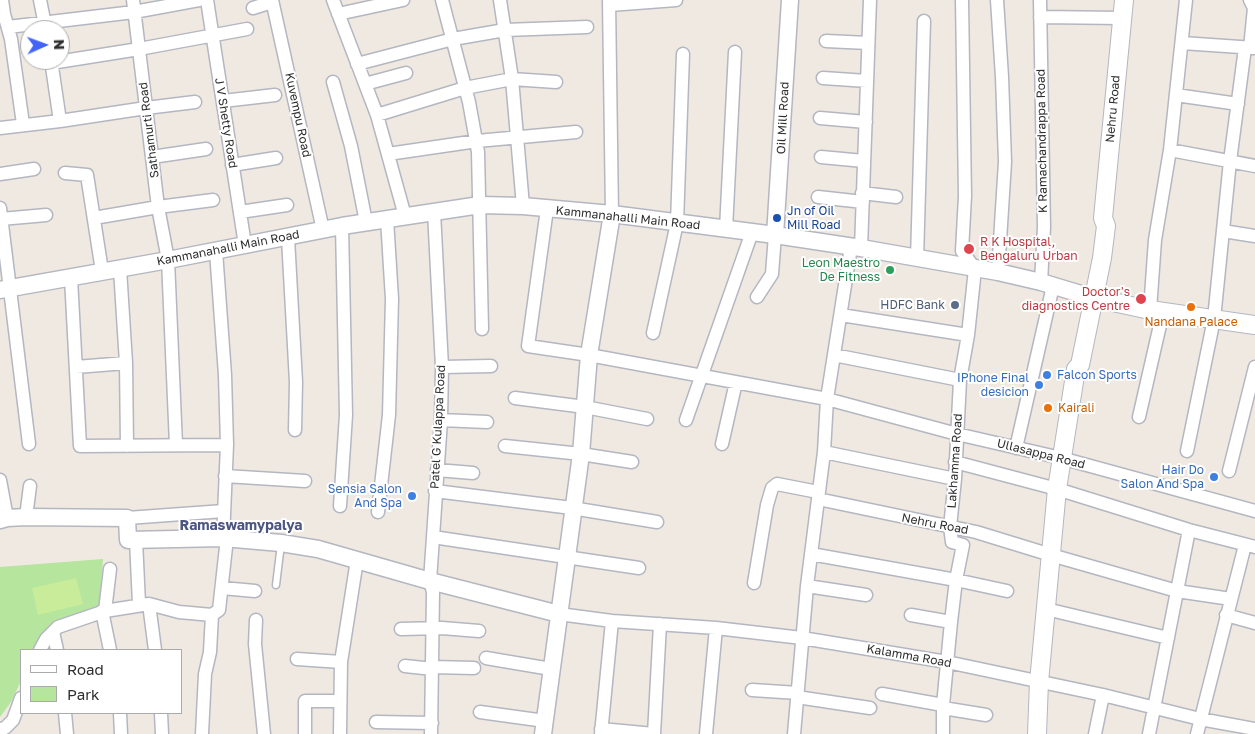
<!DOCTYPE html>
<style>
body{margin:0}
#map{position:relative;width:1255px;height:734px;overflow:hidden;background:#efe9e1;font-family:"Golos Text",sans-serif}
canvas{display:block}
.legend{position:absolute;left:20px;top:649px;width:162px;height:65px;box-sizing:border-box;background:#fff;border:1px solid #ababab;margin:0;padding:6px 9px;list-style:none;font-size:15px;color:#2e2e2e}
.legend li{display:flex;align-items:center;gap:10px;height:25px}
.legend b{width:25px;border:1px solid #ababab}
.north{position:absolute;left:20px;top:20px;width:50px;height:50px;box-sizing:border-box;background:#fff;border:1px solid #ababab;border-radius:50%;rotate:88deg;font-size:14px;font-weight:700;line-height:20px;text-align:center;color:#2e2e2e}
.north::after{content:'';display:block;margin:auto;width:18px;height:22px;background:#4264fb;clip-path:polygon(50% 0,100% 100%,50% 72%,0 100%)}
</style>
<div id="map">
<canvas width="1255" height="734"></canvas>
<ul class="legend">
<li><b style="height:6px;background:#fff"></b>Road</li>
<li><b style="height:14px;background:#b6e59e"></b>Park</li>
</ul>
<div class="north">N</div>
</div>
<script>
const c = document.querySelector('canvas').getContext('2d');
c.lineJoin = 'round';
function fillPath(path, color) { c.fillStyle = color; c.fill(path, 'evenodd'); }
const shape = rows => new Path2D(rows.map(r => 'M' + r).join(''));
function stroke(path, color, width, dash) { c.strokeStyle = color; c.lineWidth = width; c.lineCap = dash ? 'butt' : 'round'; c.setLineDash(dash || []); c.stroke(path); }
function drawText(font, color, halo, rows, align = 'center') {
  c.font = font + ' "Golos Text",sans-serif'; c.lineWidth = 4; c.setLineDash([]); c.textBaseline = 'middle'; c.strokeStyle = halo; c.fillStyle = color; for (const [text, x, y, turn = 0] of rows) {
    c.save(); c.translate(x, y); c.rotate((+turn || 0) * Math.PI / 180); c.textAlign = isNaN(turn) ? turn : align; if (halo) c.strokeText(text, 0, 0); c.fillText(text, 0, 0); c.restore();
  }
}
const green = shape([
 [103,559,99,610,50,624,36,650,21,650,21,681,11,702,0,717,0,567]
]);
const pitch = shape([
 [76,578,83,604,38,615,32,588]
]);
const service = shape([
 [276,585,281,544]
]);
const minor = shape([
 [2,0,4,14,11,39,23,124],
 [40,0,46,30],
 [133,0,158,207,168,260,176,445],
 [207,0,245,245],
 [272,0,323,230],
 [333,0,377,115,405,216],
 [442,0,469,102,478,152,482,329],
 [500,0,512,79,523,206],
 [609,0,612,214],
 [997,0,1002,77,1005,162,998,272],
 [1040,0,1044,227,1041,282],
 [1250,0,1254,8,1250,48],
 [610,5,676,0],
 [253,8,272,2],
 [338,14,403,0],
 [1040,17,1122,18],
 [8,27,134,12,199,0],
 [826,41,868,43],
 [1182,43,1255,48],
 [51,60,60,121],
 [51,63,139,49,247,29],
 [357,64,453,39,505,30,587,27],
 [823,78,867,81],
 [333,82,351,146,366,222],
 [365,84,406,73],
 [1176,95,1238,104],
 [223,101,275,95],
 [377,115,465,88,512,79,556,82],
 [820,118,866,122],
 [0,128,60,121,146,108,195,102],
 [1170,150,1255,166],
 [388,154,477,141,576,132],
 [152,157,206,149],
 [821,157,864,161],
 [232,165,276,158],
 [65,173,87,175,102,271],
 [0,174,34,169],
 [862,193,896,197],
 [818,197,863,202],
 [0,208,29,444],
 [547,209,528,346,589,355,827,399,957,434,1061,458,1255,511],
 [240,212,287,205],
 [94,218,158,207,213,200],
 [1,219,46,215],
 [726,229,735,52],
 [1223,231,1255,236],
 [288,238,296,382,295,430],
 [861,248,870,0],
 [216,251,225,375,227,445,223,538],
 [917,259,924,21],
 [120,269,126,363,127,446],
 [71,278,80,446,227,445],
 [757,297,772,274,775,235],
 [1150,310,1155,240,1170,150,1186,0],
 [841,315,968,335],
 [653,333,677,223,683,54],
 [834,355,960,380],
 [76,367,126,363],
 [442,367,491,366],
 [515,398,585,407,647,419],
 [1139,417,1163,312],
 [441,420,487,422],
 [686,420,752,232],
 [722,444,736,382],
 [505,446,581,454,632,462],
 [1016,448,1053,286],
 [1187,451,1214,319,1230,161,1245,48],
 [824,452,955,479],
 [955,462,1057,489,1189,530,1255,547],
 [437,470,473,473],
 [1229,471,1255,367],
 [225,476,305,481],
 [0,480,7,518],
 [435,491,572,508,657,522],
 [818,499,976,532,1051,555,1177,591,1231,599],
 [340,506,346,415,342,226],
 [378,512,389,415,392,299,387,219],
 [26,517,30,486],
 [127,518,224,511],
 [433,537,639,568],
 [136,540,139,604],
 [811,554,956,580,1007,591],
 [754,583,767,505,772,488,777,484,818,492],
 [807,586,866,595],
 [222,588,255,591],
 [149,604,155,650],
 [1046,609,1168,638],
 [102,611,110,650],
 [105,611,110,569],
 [559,614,612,621,716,628,802,638,947,662,1103,695,1200,719,1255,729],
 [911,615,951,622],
 [1226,615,1255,623],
 [256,620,255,644,264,734],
 [401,629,442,628,479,631],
 [53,632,57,650],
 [40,650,46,639,58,627,105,611,149,604,179,612,212,615,216,612,219,610,227,538],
 [486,658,551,669],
 [297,659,341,662],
 [405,666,433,669],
 [432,667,474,668],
 [752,690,798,693],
 [882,694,943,705],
 [797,697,870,708],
 [943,708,986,715],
 [480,712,545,721],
 [65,713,67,734],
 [120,713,121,734],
 [161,713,162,734],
 [376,722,432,723],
 [0,729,5,728,13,720,21,698],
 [601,729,654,734],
 [202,734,205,674,210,652,212,615],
 [305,734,305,701,340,701],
 [340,734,341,662,357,560],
 [431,734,433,592,430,581,441,420,442,367,434,212],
 [601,734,612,621],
 [654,734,660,624],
 [706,734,716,628],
 [794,734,807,586,824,452,827,399,851,247],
 [943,734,943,705,951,622,956,580,963,545,952,542,950,527,955,479,960,380,968,335,975,269,962,251,965,196,962,0],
 [1095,734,1103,695],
 [1149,734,1189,530],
 [1197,734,1245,545]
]);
const tertiary = shape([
 [775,235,790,0],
 [0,290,168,260,342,226,480,205,523,206,612,214,775,235,861,248,998,272,1041,282,1094,298],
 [0,520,7,518,26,517,127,518,128,540,223,538,281,543,318,549,430,581,559,614],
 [543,734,581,454,589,355,612,214]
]);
const secondary = shape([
 [1094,298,1150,310,1255,325],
 [1037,734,1039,682,1057,489,1076,369,1080,365,1102,258,1106,226,1103,218,1124,0]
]);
const markers = [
 [777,218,5,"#1a4fb4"],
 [969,249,6,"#e0444e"],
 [890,270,5,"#2e9e5b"],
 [1141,299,6,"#e0444e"],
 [955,305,5,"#5c6f8a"],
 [1191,307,5,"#e8710a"],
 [1047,375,5,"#3f7fe0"],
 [1039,385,5,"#3f7fe0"],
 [1048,408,5,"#e8710a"],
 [1214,477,5,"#3f7fe0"],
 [412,496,5,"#3f7fe0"]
];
const streetNames = [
 ["Nehru Road",1113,109,-85],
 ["Kuvempu Road",298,115,78],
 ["Oil Mill Road",783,118,-87],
 ["J V Shetty Road",226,123,81],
 ["Sathamurti Road",149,130,-97],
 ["K Ramachandrappa Road",1042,141,-91],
 ["Kammanahalli Main Road",628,218,6],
 ["Kammanahalli Main Road",228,248,-11],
 ["Patel G Kulappa Road",438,427,-87],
 ["Ullasappa Road",1041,454,14],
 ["Lakhamma Road",955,461,-86],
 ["Nehru Road",935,524,11],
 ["Kalamma Road",909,656,10]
];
const transitNames = [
 ["Jn of Oil",787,211],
 ["Mill Road",787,225]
];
const healthNames = [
 ["R K Hospital,",980,242],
 ["Bengaluru Urban",980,256],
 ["Doctor's",1130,292,"right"],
 ["diagnostics Centre",1130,306,"right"]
];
const leisureNames = [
 ["Leon Maestro",880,263],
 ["De Fitness",880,277]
];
const serviceNames = [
 ["HDFC Bank",945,305]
];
const foodNames = [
 ["Nandana Palace",1191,322],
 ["Kairali",1058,408,"left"]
];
const shopNames = [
 ["Falcon Sports",1057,375,"left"],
 ["IPhone Final",1029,378],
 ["desicion",1029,392],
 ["Hair Do",1204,470],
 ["Salon And Spa",1204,484],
 ["Sensia Salon",402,489],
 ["And Spa",402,503]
];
const neighbourhoodNames = [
 ["Ramaswamypalya",241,526]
];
fillPath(green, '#b6e59e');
fillPath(pitch, '#c9ec9a');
stroke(service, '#b4b7c1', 9);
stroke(minor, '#b4b7c1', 15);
stroke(tertiary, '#b4b7c1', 19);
stroke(secondary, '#b4b7c1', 20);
stroke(service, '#fff', 6);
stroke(minor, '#fff', 12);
stroke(tertiary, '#fff', 16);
stroke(secondary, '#fff', 18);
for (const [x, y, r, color] of markers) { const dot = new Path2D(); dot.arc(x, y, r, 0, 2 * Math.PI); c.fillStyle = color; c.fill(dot); stroke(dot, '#fff', 2); }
drawText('12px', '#2e2e2e', '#fff', streetNames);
drawText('12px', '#164399', '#fff', transitNames, 'left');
drawText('12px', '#be3a42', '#fff', healthNames, 'left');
drawText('12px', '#27864d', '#fff', leisureNames, 'right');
drawText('12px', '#4e5e75', '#fff', serviceNames, 'right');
drawText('12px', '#c56008', '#fff', foodNames);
drawText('12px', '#366cbe', '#fff', shopNames, 'right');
drawText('bold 14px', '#4d5680', '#fff', neighbourhoodNames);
</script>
